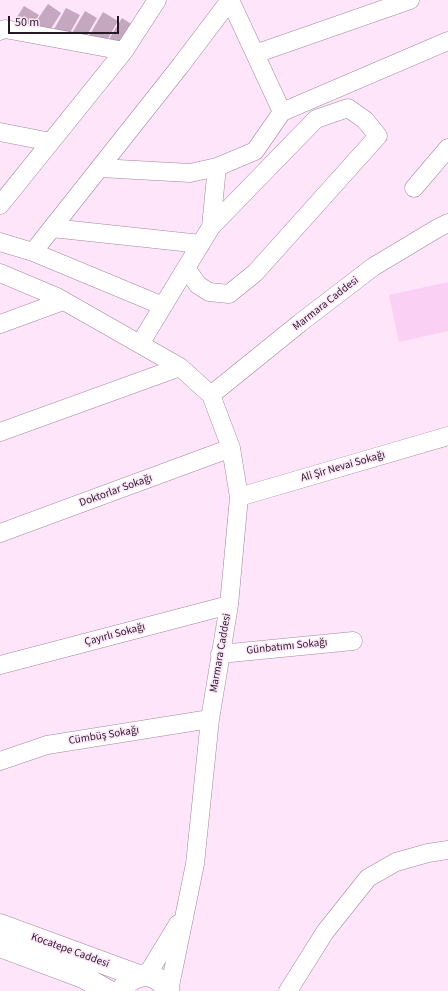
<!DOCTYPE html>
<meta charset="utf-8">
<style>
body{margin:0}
#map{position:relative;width:448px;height:991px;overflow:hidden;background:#fee5fa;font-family:"Source Sans 3",sans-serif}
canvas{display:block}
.scale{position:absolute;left:8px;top:16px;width:111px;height:18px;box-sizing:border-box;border:2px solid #251a23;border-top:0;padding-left:5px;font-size:12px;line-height:14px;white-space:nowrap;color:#251a23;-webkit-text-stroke:3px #fee5fa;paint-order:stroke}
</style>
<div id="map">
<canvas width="448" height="991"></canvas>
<div class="scale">50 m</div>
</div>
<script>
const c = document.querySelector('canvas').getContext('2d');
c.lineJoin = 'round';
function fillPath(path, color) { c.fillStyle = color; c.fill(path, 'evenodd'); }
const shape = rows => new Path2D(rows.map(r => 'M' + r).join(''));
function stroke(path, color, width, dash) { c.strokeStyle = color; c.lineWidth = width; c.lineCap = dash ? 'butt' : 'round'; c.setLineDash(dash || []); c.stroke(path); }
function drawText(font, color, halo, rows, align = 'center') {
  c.font = font + ' "Source Sans 3",sans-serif'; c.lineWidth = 3; c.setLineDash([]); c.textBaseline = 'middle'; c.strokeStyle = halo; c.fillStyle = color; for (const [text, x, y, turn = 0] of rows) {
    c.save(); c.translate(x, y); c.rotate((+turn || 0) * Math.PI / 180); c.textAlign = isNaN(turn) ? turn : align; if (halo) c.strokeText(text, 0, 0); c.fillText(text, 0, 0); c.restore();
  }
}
const green = shape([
 [448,282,448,331,399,342,389,295]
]);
const building = shape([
 [48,4,61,13,47,35,33,26],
 [24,6,39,15,28,32,13,23],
 [66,8,80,15,67,38,53,31],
 [85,11,97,18,84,40,72,33],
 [103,12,118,21,105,44,89,36],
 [122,18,136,27,124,48,109,39]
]);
const minor = shape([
 [0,31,5,29,124,51],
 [255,54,410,0],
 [0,132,51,142],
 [100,168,190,173,217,167,255,151,282,112,448,41],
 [414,188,448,148],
 [0,205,124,51,157,0],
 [211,227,217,167],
 [52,228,201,244],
 [0,242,33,252],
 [0,273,57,297,180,367,211,395,231,448,239,497,229,605,210,719,195,864,169,991],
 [163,306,33,252,181,65,230,0,282,112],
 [0,324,63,301],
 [140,344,186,268,211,227,316,119,348,108,365,120,378,136,255,273,229,294,209,292,198,285,186,268],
 [211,395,300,323,373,267,438,228,448,223],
 [0,432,180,367],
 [239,497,448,436],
 [0,533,231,448],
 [220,654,353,641],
 [0,665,229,605],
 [0,761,47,745,210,719],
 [147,975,178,924],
 [288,991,325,932,368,878,396,862,428,853,448,850]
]);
const major = shape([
 [0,925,139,976],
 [0,946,83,977,108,991],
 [122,991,126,984,132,979,139,976,147,975,154,977,161,981,168,991]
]);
const streetNames = [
 ["Marmara Caddesi",326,304,-38],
 ["Ali Şir Nevai Sokağı",343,467,-16],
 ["Doktorlar Sokağı",116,491,-20],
 ["Çayırlı Sokağı",115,635,-15],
 ["Günbatımı Sokağı",287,647,-6],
 ["Marmara Caddesi",221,653,-80],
 ["Cümbüş Sokağı",104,736,-9],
 ["Kocatepe Caddesi",70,951,20]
];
fillPath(green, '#fbd0f5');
fillPath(building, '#c5a8c0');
stroke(minor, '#a2869e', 19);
stroke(major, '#a2869e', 23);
stroke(minor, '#fff', 18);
stroke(major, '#fff', 22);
drawText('11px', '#251a23', '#fee5fa', streetNames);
</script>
